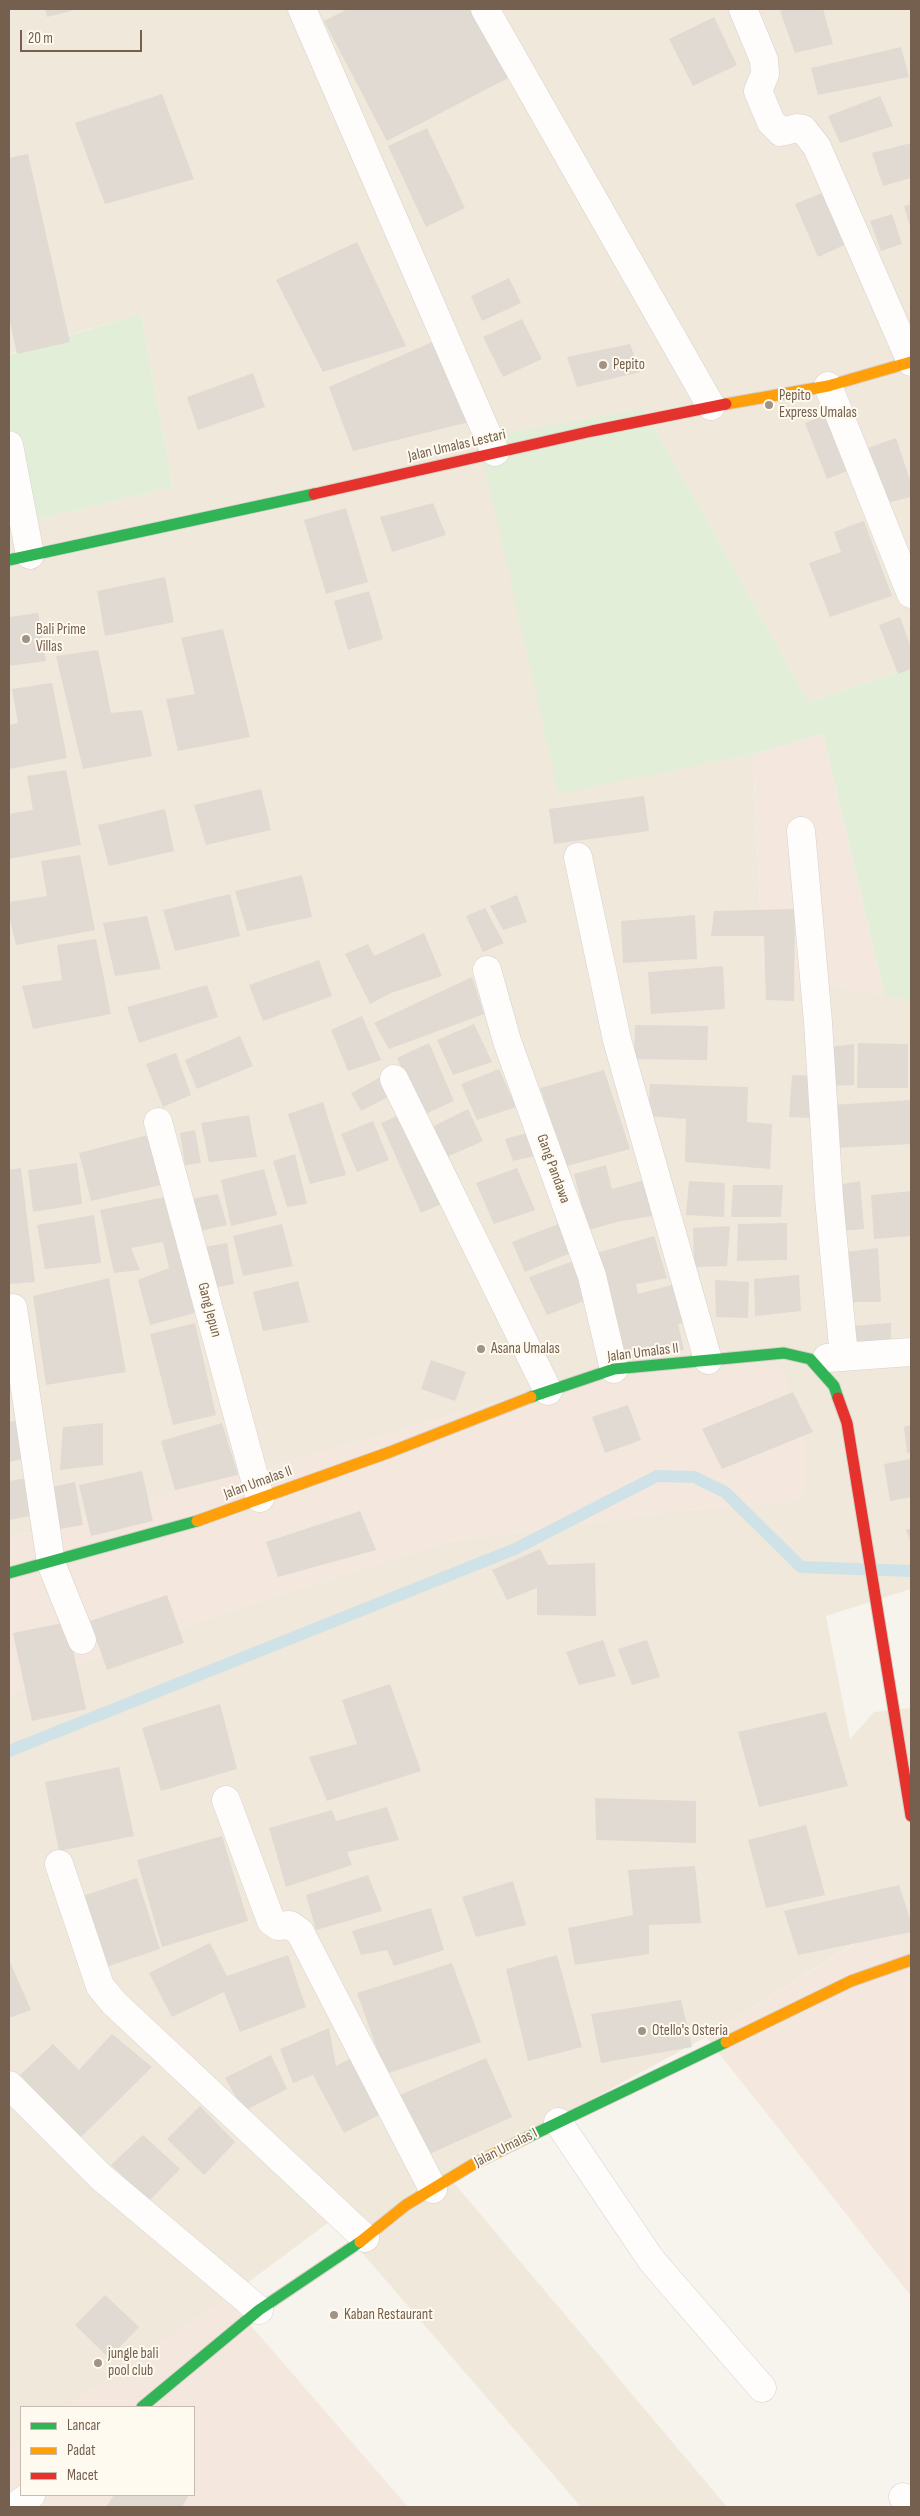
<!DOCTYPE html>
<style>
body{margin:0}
#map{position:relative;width:920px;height:2516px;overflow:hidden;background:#f7f4ed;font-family:"Sofia Sans Condensed",sans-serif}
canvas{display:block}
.frame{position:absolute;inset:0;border:10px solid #755f4e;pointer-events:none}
.legend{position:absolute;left:20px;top:2406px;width:175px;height:90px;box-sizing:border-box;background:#fefaef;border:1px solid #c7bcaf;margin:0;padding:6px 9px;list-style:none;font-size:15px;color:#755f4e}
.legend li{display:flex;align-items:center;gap:10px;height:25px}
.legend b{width:25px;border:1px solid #c7bcaf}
.scale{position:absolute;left:20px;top:30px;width:122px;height:22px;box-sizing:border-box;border:2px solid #755f4e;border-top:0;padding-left:6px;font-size:15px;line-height:18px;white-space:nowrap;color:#755f4e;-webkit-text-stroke:4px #fefaef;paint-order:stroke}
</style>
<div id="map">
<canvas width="920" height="2516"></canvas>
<div class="frame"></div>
<ul class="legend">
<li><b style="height:6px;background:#30b455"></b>Lancar</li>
<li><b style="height:6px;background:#ff9f0a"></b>Padat</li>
<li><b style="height:6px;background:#e5322d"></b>Macet</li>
</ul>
<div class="scale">20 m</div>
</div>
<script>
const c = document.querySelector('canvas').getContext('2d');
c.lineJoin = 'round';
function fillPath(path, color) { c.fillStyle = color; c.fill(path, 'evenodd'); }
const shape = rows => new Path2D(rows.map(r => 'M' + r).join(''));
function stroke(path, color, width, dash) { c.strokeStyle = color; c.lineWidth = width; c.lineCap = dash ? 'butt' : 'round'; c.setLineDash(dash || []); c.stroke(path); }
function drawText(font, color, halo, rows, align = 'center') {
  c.font = font + ' "Sofia Sans Condensed",sans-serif'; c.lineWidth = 4; c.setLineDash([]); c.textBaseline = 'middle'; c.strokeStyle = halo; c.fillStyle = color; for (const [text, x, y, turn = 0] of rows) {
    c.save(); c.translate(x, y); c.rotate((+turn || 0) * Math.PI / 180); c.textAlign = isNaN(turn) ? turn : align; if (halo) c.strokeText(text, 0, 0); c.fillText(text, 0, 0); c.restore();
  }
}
const residential = shape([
 [9,9,911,9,911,668,809,702,644,409,559,793,753,754,763,973,911,1000,911,1589,826,1616,850,1739,874,1712,911,1708,911,1952,885,1924,706,2037,449,2177,727,2507,581,2507,333,2219,227,2298,66,2407,21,2407,21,2438,9,2447,9,1696,37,1678,222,1613,449,1541,676,1511,803,1499,701,1342,389,1434,9,1538,9,526,173,487,141,313,9,354]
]);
const commercial = shape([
 [823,734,885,996,763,973,753,754],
 [701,1342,783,1369,806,1446,804,1499,676,1511,449,1541,222,1613,37,1678,9,1696,9,1538,389,1434],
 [886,1924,911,1952,911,2296,706,2037],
 [227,2298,408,2507,9,2507,9,2447,21,2438,21,2495,194,2495,194,2407,66,2407]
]);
const green = shape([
 [141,313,173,487,9,526,9,355],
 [644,409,809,702,911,668,911,1000,885,996,823,734,753,754,559,794,478,438]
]);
const stream = shape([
 [9,1751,515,1549,657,1476,694,1477,725,1492,801,1567,911,1571]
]);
const building = shape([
 [45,9,78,9,47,17],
 [348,9,472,9,508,78,387,141,324,21],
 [787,9,823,9,833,44,795,53,780,11],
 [714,17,737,65,693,86,669,39],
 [901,47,909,77,818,95,811,68],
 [162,94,194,179,105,204,75,123],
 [880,96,893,126,840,143,828,116],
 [427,128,465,208,426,227,388,146],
 [911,143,911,178,883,186,872,153],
 [28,154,70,342,17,354,9,317,9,158],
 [827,191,851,242,818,257,795,204],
 [911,204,911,230,904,206],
 [892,214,902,244,881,251,870,221],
 [357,242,406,346,323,372,276,280],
 [509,278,521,303,482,321,471,296],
 [522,319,542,359,503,377,483,337],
 [437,340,469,422,353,451,329,387],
 [630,344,640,372,577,387,567,357],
 [253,373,265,407,198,430,187,397],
 [832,412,855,468,827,479,805,423],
 [896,438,911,483,911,497,887,503,868,448],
 [433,503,446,535,392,552,380,517],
 [346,508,368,582,326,594,304,520],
 [864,521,892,596,830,617,809,563,841,552,834,532],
 [165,577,174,622,105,636,97,591],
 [369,591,383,639,348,650,334,601],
 [38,613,46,661,9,666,9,617],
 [900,617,911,648,911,669,898,674,879,625],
 [223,629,250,737,178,751,166,699,195,694,181,638],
 [98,650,111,713,142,710,152,756,83,769,56,656],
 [52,683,67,758,9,769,9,725,18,723,12,689],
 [66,770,81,845,9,859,9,814,33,810,27,776],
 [261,789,271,830,206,845,194,805],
 [644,796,649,831,554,844,549,809],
 [165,809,174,851,109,866,98,825],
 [80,855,95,930,16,945,9,915,9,902,47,896,41,861],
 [302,875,312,917,247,931,235,891],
 [230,894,240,936,175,951,163,910],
 [517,895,527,922,503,930,490,906],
 [485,908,504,943,483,952,466,916],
 [795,909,794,1001,766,1000,764,936,711,936,714,911],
 [695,915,697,959,623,963,621,921],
 [147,916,161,969,115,976,103,923],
 [424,933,442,976,391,993,370,1004,345,954,368,944,374,956],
 [96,939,111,1014,33,1029,22,986,62,980,57,945],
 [319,960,332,996,263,1021,249,985],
 [723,966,725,1009,651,1014,648,972],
 [472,977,484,1014,389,1049,374,1023],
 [207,985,218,1017,139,1043,127,1007],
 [362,1016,381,1060,348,1071,331,1030],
 [474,1024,492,1062,453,1075,437,1040],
 [635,1025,708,1026,707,1060,634,1059],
 [240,1036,253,1066,197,1089,185,1060],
 [429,1043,454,1101,423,1115,397,1058],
 [858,1043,908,1044,908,1088,857,1088],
 [854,1044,854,1085,830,1086,829,1047],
 [176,1053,191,1095,163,1107,146,1064],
 [499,1069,516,1107,477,1120,461,1084],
 [604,1070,630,1149,567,1166,540,1088],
 [385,1075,394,1094,361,1111,351,1093],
 [792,1075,814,1076,810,1118,789,1117],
 [650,1084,748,1087,747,1122,772,1124,770,1169,685,1162,686,1119,648,1116],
 [911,1100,911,1144,835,1148,831,1105],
 [323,1102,346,1175,310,1184,288,1114],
 [468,1109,483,1141,440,1160,426,1130],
 [404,1113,444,1203,421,1213,381,1123],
 [249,1115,257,1157,209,1162,201,1123],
 [373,1121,389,1160,357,1172,341,1134],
 [195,1130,201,1163,185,1165,180,1133],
 [527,1133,535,1156,513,1161,505,1139],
 [152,1134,165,1184,91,1201,79,1153],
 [295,1154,307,1204,287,1207,273,1161],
 [77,1163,82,1204,33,1212,28,1170],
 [606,1165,612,1189,648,1179,659,1215,621,1221,588,1230,574,1174],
 [21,1168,35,1282,9,1284,9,1170],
 [517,1168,535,1210,494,1224,476,1183],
 [264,1169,277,1215,231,1226,221,1180],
 [689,1181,725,1183,724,1217,686,1215],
 [860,1181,864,1229,841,1231,838,1185],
 [733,1185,783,1185,781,1217,731,1217],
 [911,1191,911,1236,874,1239,871,1195],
 [218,1194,227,1225,200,1231,191,1199],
 [165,1197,195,1313,150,1325,138,1280,169,1268,163,1242,131,1248,140,1270,114,1273,100,1210],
 [94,1215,101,1263,45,1269,37,1225],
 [561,1223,573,1252,525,1272,512,1242],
 [787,1223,787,1260,737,1261,738,1224],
 [282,1224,293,1266,243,1276,233,1236],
 [730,1226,727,1266,694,1267,693,1228],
 [654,1236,667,1278,636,1284,638,1294,672,1285,686,1322,678,1324,684,1350,626,1359,597,1253],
 [227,1243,234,1284,212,1288,204,1247],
 [878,1248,881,1302,847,1302,845,1252],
 [576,1260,592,1298,547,1315,529,1277],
 [799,1275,801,1311,755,1316,754,1279],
 [109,1278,126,1372,46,1385,33,1296],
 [715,1280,749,1282,748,1318,716,1317],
 [298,1281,309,1322,263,1331,253,1292],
 [195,1323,216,1415,173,1425,150,1334],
 [891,1323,891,1350,853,1356,852,1326],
 [431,1360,466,1372,455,1401,421,1389],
 [793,1392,813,1432,722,1469,702,1429],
 [628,1405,641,1440,605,1453,592,1417],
 [19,1420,28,1458,9,1462,9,1422],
 [103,1423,103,1465,60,1470,63,1427],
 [222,1423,238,1475,175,1490,161,1441],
 [911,1425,911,1452,907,1453,904,1427],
 [911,1459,911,1497,890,1501,884,1464],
 [142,1471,153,1521,91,1536,79,1485],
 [28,1478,36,1515,9,1520,9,1481],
 [75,1482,83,1525,60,1529,53,1487],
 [360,1511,376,1550,278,1577,266,1542],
 [911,1528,911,1542,906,1530],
 [540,1549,548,1565,595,1563,596,1616,537,1615,537,1588,507,1600,492,1570],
 [167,1595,184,1643,107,1670,90,1621],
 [67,1622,86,1709,32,1721,13,1633],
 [603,1640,616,1676,579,1685,566,1652],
 [647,1640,660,1677,632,1685,618,1649],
 [390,1684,421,1771,327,1801,309,1757,357,1744,342,1700],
 [220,1704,237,1769,161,1791,142,1728],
 [826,1712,848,1786,759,1807,738,1732],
 [119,1767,134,1836,59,1851,45,1782],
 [595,1798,696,1801,696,1843,596,1840],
 [387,1807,399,1840,347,1852,352,1865,286,1887,269,1828,332,1810,336,1821],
 [806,1825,825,1895,766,1908,748,1840],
 [222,1836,248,1921,162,1947,137,1860],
 [695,1866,701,1923,649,1925,649,1954,575,1965,568,1928,633,1915,628,1870],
 [368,1875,382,1911,316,1930,306,1895],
 [137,1878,160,1949,103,1968,80,1897],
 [513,1881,526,1925,476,1937,462,1897],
 [899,1885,911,1922,911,1932,798,1955,784,1911],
 [431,1908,444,1950,394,1966,387,1950,361,1955,352,1931],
 [210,1943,227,1976,288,1955,306,2007,240,2032,224,1992,172,2017,149,1973],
 [557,1955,582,2047,528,2061,506,1969],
 [9,1960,31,2010,9,2018],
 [452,1963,481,2042,386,2074,357,1993],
 [681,2000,692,2047,601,2063,591,2014],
 [329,2028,336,2066,353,2057,379,2115,344,2133,313,2075,293,2083,280,2049],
 [112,2034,152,2067,80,2138,20,2075,53,2044,79,2070],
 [271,2055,287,2089,244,2111,225,2078],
 [486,2058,512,2117,425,2156,395,2097],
 [200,2106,235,2142,204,2175,167,2139],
 [143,2135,180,2169,149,2201,111,2165],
 [105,2295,139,2327,109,2358,75,2325],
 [114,2495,189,2495,182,2507,106,2507]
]);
const street = shape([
 [302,9,495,452],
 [485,9,711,406],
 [743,9,764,60,765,74,758,91,771,122,781,132,797,128,803,129,817,147,911,362],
 [828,386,911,594],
 [9,445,30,555],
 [801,831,818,1022,829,1198,844,1357],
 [578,857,617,1040,708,1360],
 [487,970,507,1041,592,1276,614,1369],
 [394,1079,548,1391],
 [158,1122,260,1498],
 [13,1308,51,1563,82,1640],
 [827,1358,911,1352],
 [226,1800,271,1921,278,1926,290,1925,300,1932,433,2189],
 [59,1864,100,1986,114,2003,365,2238],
 [9,2085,101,2177,259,2310],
 [558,2122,652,2261,762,2388],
 [903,2497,911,2500],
 [14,2507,31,2495]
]);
const fast = shape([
 [9,560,314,494],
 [531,1397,614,1369,784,1353,810,1359,834,1386,838,1398],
 [9,1573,197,1521],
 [524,2139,726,2042],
 [142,2407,259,2310,360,2242]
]);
const slow = shape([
 [726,404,828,386,911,362],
 [197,1521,390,1452,531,1397],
 [726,2042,851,1981,911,1960],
 [360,2242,406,2205,472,2165,524,2139]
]);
const jam = shape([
 [314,494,592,431,726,404],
 [838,1398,847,1423,911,1816]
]);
const markers = [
 [603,365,5,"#a29386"],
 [769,405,5,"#a29386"],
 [26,639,5,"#a29386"],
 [481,1349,5,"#a29386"],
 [642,2031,5,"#a29386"],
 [334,2315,5,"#a29386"],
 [98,2363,5,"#a29386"]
];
const poiNames = [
 ["Pepito",613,365],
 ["Pepito",779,396],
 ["Express Umalas",779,413],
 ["Bali Prime",36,630],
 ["Villas",36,647],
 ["Asana Umalas",491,1349],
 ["Otello's Osteria",652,2031],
 ["Kaban Restaurant",344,2315],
 ["jungle bali",108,2354],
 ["pool club",108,2371]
];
const streetNames = [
 ["Jalan Umalas Lestari",457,446,-13],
 ["Gang Pandawa",553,1169,70],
 ["Gang Jepun",209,1310,75],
 ["Jalan Umalas II",643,1353,-7],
 ["Jalan Umalas II",258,1483,-20],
 ["Jalan Umalas I",506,2148,-27]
];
fillPath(residential, '#f0e8db');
fillPath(commercial, '#f4e8de');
fillPath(green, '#e3eed9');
stroke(stream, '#cfe2e7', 12);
fillPath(building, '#e1dad2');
stroke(street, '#d6d1cb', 29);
stroke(fast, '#d6d0c8', 13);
stroke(slow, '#d6d0c8', 13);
stroke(jam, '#d6d0c8', 13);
stroke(street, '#fefdfc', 28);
stroke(fast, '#30b455', 11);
stroke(slow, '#ff9f0a', 11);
stroke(jam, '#e5322d', 11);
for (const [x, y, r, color] of markers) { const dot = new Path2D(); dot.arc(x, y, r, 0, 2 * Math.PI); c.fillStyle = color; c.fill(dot); stroke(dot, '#fefaef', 2); }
drawText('15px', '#755f4e', '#fefaef', poiNames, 'left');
drawText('15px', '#755f4e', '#fefaef', streetNames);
</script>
